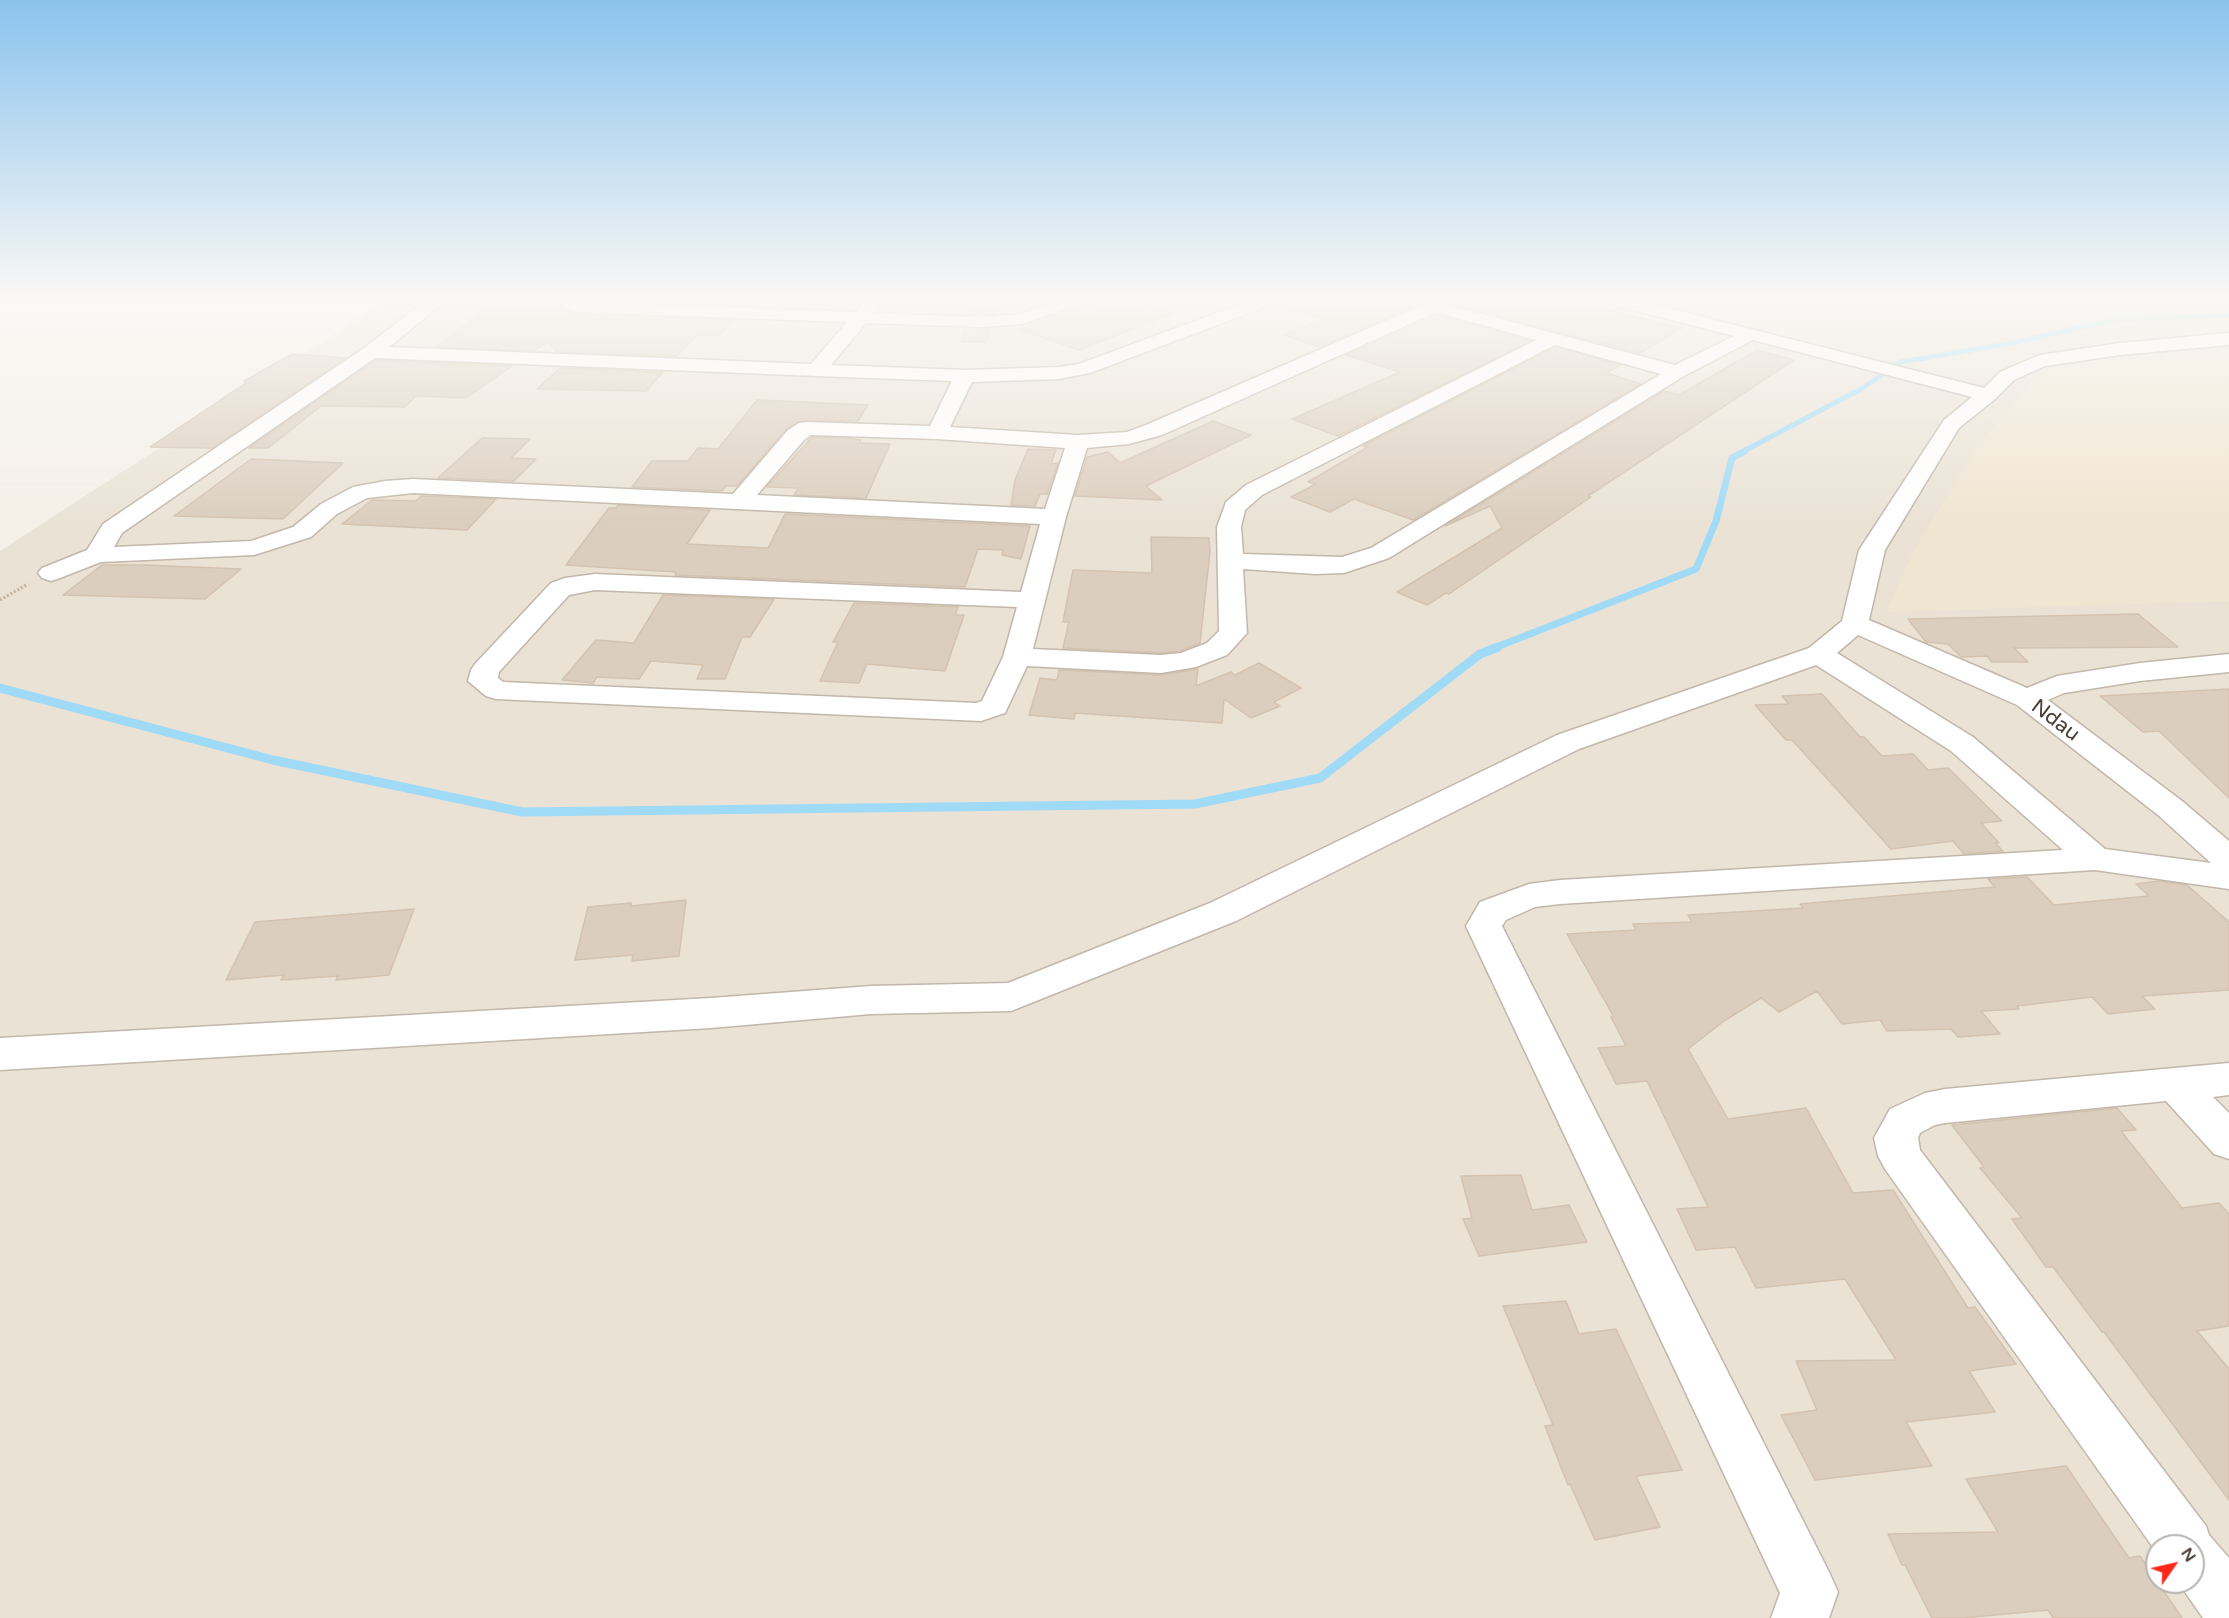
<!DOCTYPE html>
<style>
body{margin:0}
#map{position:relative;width:2229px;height:1618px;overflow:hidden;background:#f5f0e8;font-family:"Varela Round",sans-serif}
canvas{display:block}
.north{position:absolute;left:2145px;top:1534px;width:60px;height:60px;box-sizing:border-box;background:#fff;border:2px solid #b7b3af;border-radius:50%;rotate:56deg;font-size:16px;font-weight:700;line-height:24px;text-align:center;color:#4a4036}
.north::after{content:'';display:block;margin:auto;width:21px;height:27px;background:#ff2715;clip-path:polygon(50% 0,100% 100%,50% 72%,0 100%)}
</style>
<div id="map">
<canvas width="2229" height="1618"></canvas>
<div class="north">N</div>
</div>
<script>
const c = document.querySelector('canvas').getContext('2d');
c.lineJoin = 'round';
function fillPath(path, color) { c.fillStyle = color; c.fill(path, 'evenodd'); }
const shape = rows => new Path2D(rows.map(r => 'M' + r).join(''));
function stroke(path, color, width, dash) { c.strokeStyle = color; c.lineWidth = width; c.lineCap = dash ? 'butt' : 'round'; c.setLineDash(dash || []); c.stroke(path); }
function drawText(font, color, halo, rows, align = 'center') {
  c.font = font + ' "Varela Round",sans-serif'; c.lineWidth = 4.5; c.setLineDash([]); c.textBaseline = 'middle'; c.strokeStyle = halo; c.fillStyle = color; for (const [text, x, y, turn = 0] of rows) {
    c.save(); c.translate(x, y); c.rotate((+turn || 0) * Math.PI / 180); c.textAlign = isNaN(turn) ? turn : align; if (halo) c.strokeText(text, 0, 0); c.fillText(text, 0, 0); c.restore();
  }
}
const residential = shape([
 [391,298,2229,298,2229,1618,0,1618,0,551],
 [2157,1546,2193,1546,2193,1582,2157,1582]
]);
const education = shape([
 [2229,351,2229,601,1886,612,1915,548,1983,438,2049,368]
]);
const streamFar2 = shape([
 [1742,452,1861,389,1901,362,2013,343,2113,320,2229,315]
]);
const streamFar1 = shape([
 [1494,648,1696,569,1716,521,1732,458,1745,451]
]);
const stream = shape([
 [0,688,273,760,522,812,1195,804,1320,778,1480,654,1498,647]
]);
const building = shape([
 [500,298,562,298,559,303,562,309,578,314,734,320,719,335,697,335,677,356,557,352,548,341,534,351,436,347,500,298],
 [582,298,706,298,701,302,749,305,582,300,582,298],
 [976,298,1001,298,996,314,970,314,976,298],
 [1109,298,1126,298,1174,313,1079,350,1018,329,1109,298],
 [1283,298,1354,298,1373,302,1386,298,1559,298,1682,328,1640,353,1439,301,1419,304,1320,347,1283,335,1325,319,1276,306,1283,298],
 [1439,315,1530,341,1338,436,1292,419,1400,372,1346,355,1439,315],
 [965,329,991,329,986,342,961,342,965,329],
 [1555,347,1620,365,1607,373,1641,384,1413,520,1354,499,1330,512,1291,497,1316,484,1308,482,1368,447,1363,446,1555,347],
 [1757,350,1794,360,1588,496,1591,497,1449,594,1446,593,1427,605,1397,592,1502,528,1490,506,1445,526,1664,391,1679,395,1757,350],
 [292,354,346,358,212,448,150,447,247,382,244,381,292,354],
 [376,360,512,366,466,398,416,396,405,407,321,406,268,448,249,448,376,360],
 [560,368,663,372,646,391,537,389,560,368],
 [757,400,868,405,858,421,798,421,786,429,737,486,726,486,722,491,632,487,652,461,688,461,698,448,718,449,757,400],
 [1213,421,1251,435,1146,486,1162,500,1075,496,1087,457,1108,452,1120,463,1213,421],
 [812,437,847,438,861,440,859,443,890,444,866,498,794,495,798,488,767,487,812,437],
 [482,438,530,439,511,458,536,459,514,481,438,478,482,438],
 [1028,449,1056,450,1051,464,1058,463,1047,494,1040,494,1035,506,1011,505,1015,480,1028,449],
 [251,459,343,463,283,519,174,516,251,459],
 [421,496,496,499,467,530,342,524,372,500,416,501,421,496],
 [618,505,710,510,687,544,768,548,785,514,1030,526,1021,559,1002,555,1003,550,978,549,965,587,675,575,676,572,566,565,609,508,616,508,618,505],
 [1151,537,1209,538,1210,552,1200,643,1180,651,1161,653,1063,648,1069,622,1063,622,1073,570,1152,573,1151,537],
 [102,565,145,565,241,569,205,599,63,595,102,565],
 [663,595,774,599,750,637,742,637,725,679,697,679,703,665,651,661,639,679,597,677,593,683,562,680,596,640,634,643,663,595],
 [854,603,958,607,955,615,964,615,945,671,867,664,859,683,820,681,838,642,833,642,854,603],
 [2138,614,2178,647,2014,648,2028,662,1992,662,1987,656,1961,657,1948,644,1926,642,1908,619,2138,614],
 [1259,663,1301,688,1274,702,1280,706,1251,718,1224,699,1222,723,1075,713,1074,719,1029,715,1040,678,1057,680,1059,670,1161,675,1198,669,1196,686,1231,672,1235,675,1259,663],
 [2229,689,2229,798,2159,731,2143,732,2100,696,2229,689],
 [1822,694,1860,737,1864,737,1882,756,1913,754,1928,770,1948,768,2002,821,1981,823,1999,843,1995,843,2003,851,1964,854,1953,841,1891,849,1792,740,1786,740,1755,705,1789,704,1782,696,1822,694],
 [2027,877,2054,905,2149,896,2136,884,2159,881,2187,885,2229,922,2229,990,2142,996,2155,1009,2108,1014,2092,997,2017,1006,2019,1009,1981,1011,2000,1034,1958,1037,1951,1029,1887,1031,1880,1020,1842,1024,1817,991,1779,1012,1761,998,1724,1021,1688,1049,1728,1119,1806,1108,1853,1193,1893,1190,1968,1308,1975,1307,2016,1364,1969,1371,1995,1412,1906,1422,1932,1466,1815,1480,1781,1415,1817,1410,1796,1361,1896,1360,1845,1279,1756,1288,1735,1247,1696,1250,1677,1209,1708,1207,1647,1081,1616,1084,1598,1048,1626,1046,1611,1017,1614,1017,1567,934,1636,930,1633,924,1692,922,1688,915,1803,908,1800,904,1995,887,1988,879,2027,877],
 [686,900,679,956,632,961,633,955,575,960,588,907,631,903,631,906,686,900],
 [414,909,389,975,336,980,338,976,281,980,284,975,226,980,255,922,414,909],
 [2117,1108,2136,1130,2121,1131,2182,1208,2219,1203,2229,1214,2229,1326,2197,1331,2229,1369,2229,1500,2104,1332,2102,1332,2053,1267,2046,1267,2012,1219,2022,1218,1980,1168,1984,1167,1952,1125,2117,1108],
 [1521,1175,1532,1210,1569,1205,1587,1242,1479,1256,1463,1219,1472,1218,1461,1176,1521,1175],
 [1566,1301,1579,1334,1616,1329,1682,1470,1636,1476,1660,1527,1595,1540,1570,1484,1568,1485,1545,1426,1553,1425,1503,1306,1566,1301],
 [2066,1466,2129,1558,2140,1556,2182,1618,2053,1618,2048,1610,1964,1618,1932,1618,1905,1565,1902,1565,1888,1534,1998,1532,1966,1479,2066,1466]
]);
const path = shape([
 [0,600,28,584]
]);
const minor = shape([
 [429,298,449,298,389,347,811,364,847,322,578,312,564,308,561,304,564,298,580,298,580,302,856,312,865,302,871,301,877,302,880,306,875,313,981,317,1020,314,1065,298,1090,298,1087,302,1022,324,981,327,866,323,831,365,965,370,1059,367,1079,364,1257,298,1281,298,1278,302,1090,373,1059,379,972,382,950,427,1078,435,1127,432,1146,425,1420,306,1439,303,1675,365,1734,336,1602,302,1599,298,1628,298,1984,388,2000,372,2040,355,2120,343,2229,333,2229,345,2120,355,2045,366,2014,380,1995,399,1959,428,1885,550,1869,620,2027,688,2057,676,2140,663,2229,654,2229,672,2140,681,2064,693,2048,700,2182,801,2229,841,2229,889,2095,870,1560,904,1535,907,1506,920,1502,926,1829,1572,1838,1592,1829,1618,1771,1618,1780,1593,1466,926,1480,902,1529,884,1560,880,2063,850,1951,751,1816,665,1579,749,1236,921,1011,1011,871,1014,711,1028,0,1070,0,1038,711,998,871,986,1008,983,1210,903,1557,735,1809,648,1842,621,1859,550,1944,420,1972,397,1753,340,1684,376,1389,558,1344,573,1315,574,1243,569,1247,633,1227,655,1196,667,1161,673,1027,666,1005,713,981,721,496,699,486,696,468,681,471,670,475,664,551,583,565,578,595,574,1021,592,1040,524,413,493,367,498,337,514,311,537,254,555,101,562,60,578,51,581,42,578,38,573,42,568,87,550,103,524,364,348,429,298],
 [1439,313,1536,340,1246,485,1226,502,1217,527,1219,631,1207,643,1181,653,1161,655,1033,649,1066,517,1087,448,1129,444,1162,435,1430,315,1439,313],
 [1555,345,1661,374,1371,548,1342,557,1243,554,1241,527,1245,510,1262,495,1555,345],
 [375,358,816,376,952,381,930,426,807,422,799,423,788,430,733,494,413,479,385,481,353,487,321,504,293,527,251,541,114,547,122,533,375,358],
 [811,435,937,439,1065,448,1045,509,757,495,804,440,811,435],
 [595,590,1017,607,1003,657,982,701,976,703,503,682,498,678,499,672,569,595,595,590],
 [1858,635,2017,705,2158,815,2211,863,2105,849,1973,737,1837,653,1858,635],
 [2112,298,2148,298,2145,302,2139,303,2121,303,2115,302,2112,298],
 [2229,1063,2229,1095,2213,1097,2229,1113,2229,1159,2214,1154,2166,1101,1945,1123,1935,1125,1920,1133,1918,1138,1920,1150,2206,1526,2209,1535,2229,1558,2229,1618,2203,1618,2178,1582,2193,1582,2193,1546,2157,1546,2157,1553,1885,1169,1878,1156,1874,1138,1890,1109,1925,1093,1945,1089,2229,1063]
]);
const streetNames = [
 ["Ndau",2055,721,37]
];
fillPath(residential, '#eae2d5');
fillPath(education, '#f0e5d1');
stroke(streamFar2, '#9fdaf7', 5);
stroke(streamFar1, '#9fdaf7', 7);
stroke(stream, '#9fdaf7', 9);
fillPath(building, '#dbcebf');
stroke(building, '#d4c2af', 1.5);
stroke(minor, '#c2b7a9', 3);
stroke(path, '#c5b299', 3, [2, 2]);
fillPath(minor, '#fff');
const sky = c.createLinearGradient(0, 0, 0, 524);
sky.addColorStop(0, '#8bc3ee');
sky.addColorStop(0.57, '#faf8f5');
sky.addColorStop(1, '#faf8f500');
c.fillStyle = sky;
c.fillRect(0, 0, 2229, 524);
drawText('21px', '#4a4036', '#fff', streetNames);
</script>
